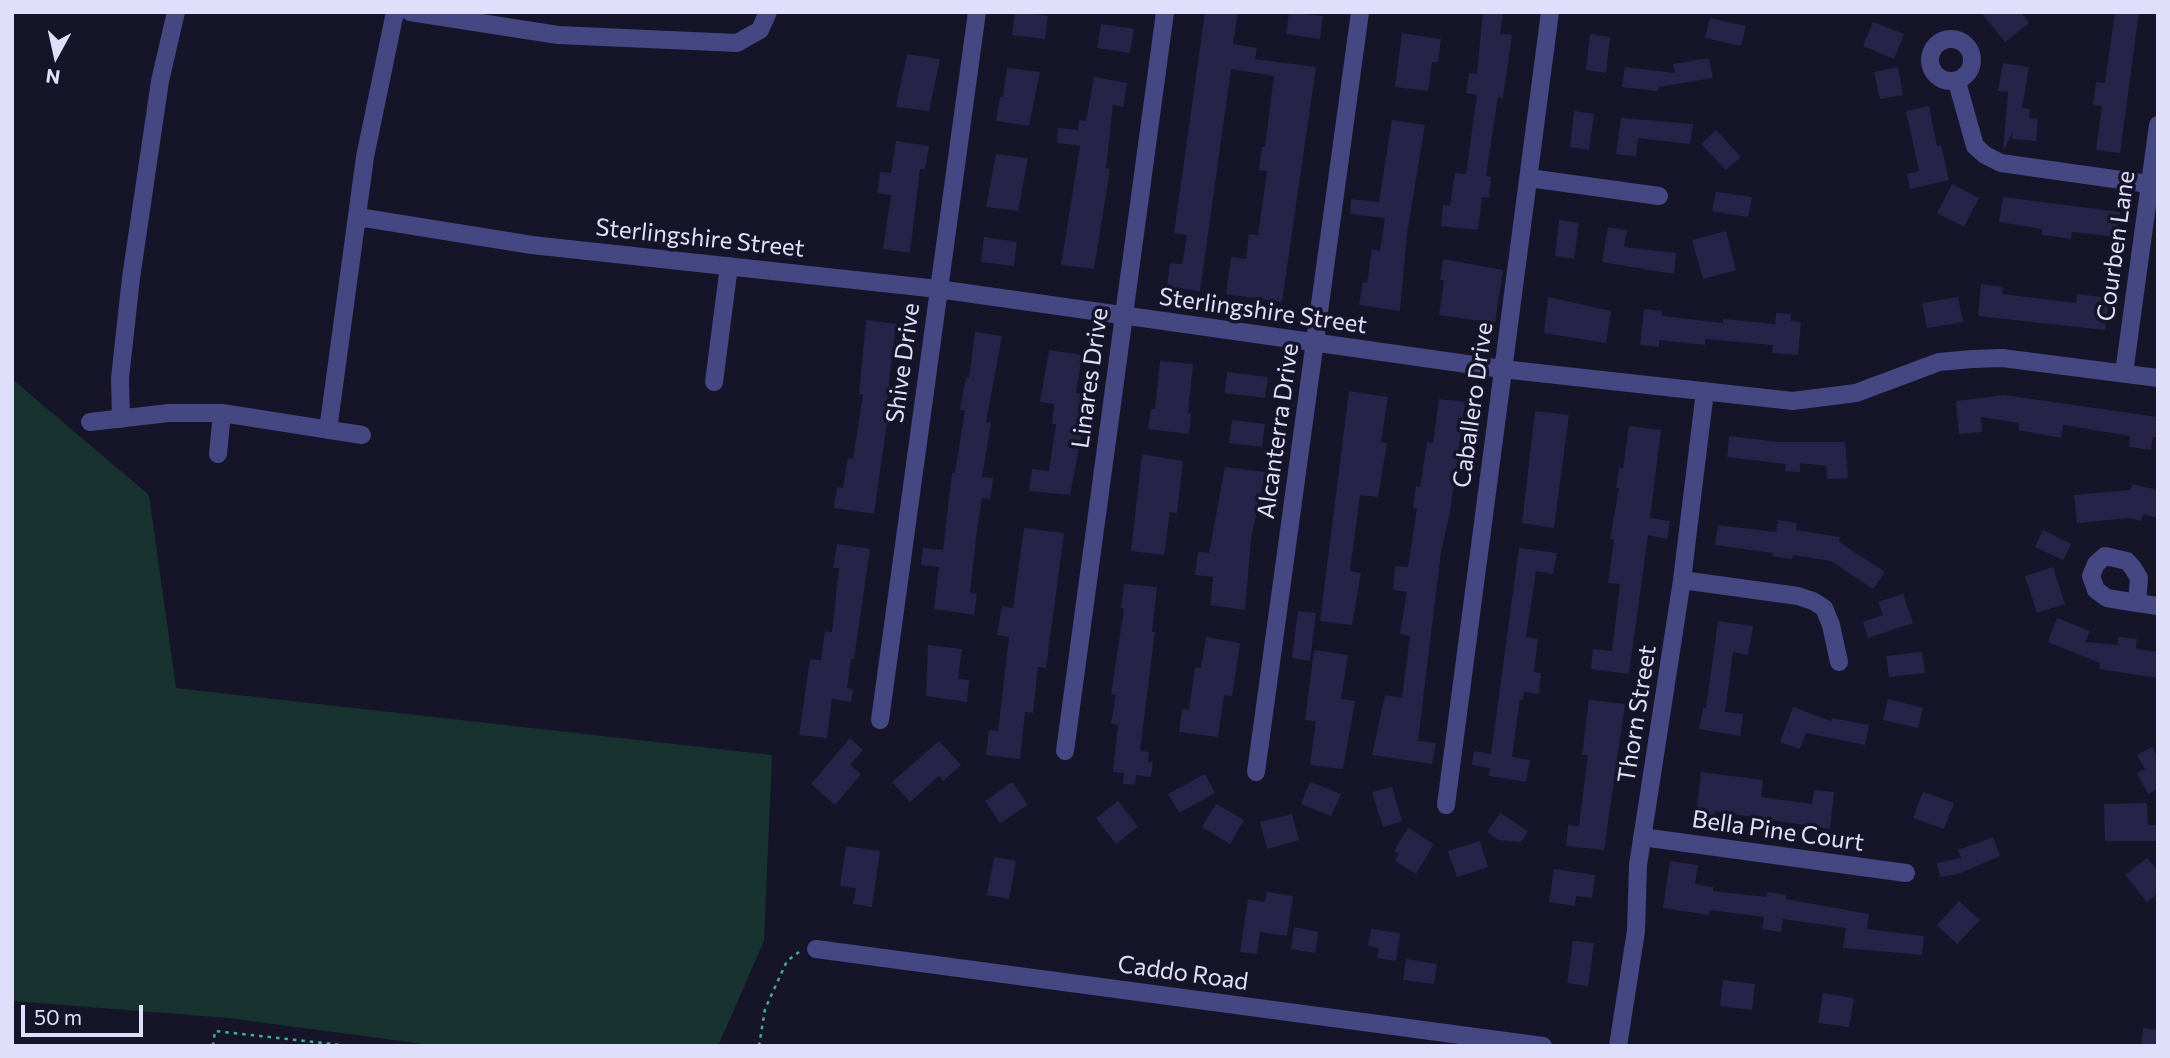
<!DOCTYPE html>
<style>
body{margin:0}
#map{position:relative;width:2170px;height:1058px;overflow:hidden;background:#161429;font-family:Commissioner,sans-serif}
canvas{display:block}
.frame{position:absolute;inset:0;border:14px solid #e0dffb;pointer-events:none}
.north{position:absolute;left:21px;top:21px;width:70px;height:70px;-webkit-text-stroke:5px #161429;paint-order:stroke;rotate:188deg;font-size:19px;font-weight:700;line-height:28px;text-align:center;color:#e0dffb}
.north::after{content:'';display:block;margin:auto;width:24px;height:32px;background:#e0dffb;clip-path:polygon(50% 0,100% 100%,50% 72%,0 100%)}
.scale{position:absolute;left:21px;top:1005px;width:122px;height:32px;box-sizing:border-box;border:4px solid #e0dffb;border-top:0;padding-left:9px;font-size:21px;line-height:24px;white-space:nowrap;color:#e0dffb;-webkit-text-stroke:5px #161429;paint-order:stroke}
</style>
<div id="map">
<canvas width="2170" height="1058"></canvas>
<div class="frame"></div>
<div class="north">N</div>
<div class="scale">50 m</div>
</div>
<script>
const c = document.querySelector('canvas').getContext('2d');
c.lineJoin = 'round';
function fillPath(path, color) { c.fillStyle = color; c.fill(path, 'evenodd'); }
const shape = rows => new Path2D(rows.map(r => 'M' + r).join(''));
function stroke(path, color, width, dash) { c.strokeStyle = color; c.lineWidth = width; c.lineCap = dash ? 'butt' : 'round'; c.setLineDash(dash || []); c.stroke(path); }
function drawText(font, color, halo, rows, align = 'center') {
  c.font = font + ' Commissioner,sans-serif'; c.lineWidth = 7; c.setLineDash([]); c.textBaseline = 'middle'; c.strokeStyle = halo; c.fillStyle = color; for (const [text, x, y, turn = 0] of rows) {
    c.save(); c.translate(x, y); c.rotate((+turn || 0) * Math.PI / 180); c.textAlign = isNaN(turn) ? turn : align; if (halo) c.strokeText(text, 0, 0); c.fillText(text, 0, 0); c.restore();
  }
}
const green = shape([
 [12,379,149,495,176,688,772,755,764,941,718,1046,439,1046,228,1018,12,1001]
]);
const building = shape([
 [1015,12,1048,16,1045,39,1012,35],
 [1205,12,1238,12,1233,44,1257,48,1255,59,1316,67,1282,302,1226,294,1231,257,1246,259,1249,234,1258,235,1267,171,1259,170,1262,147,1265,147,1274,76,1231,69,1200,291,1167,287,1170,263,1182,264,1187,235,1174,233],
 [1289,12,1323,16,1320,39,1286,34],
 [1483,12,1503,12,1500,34,1512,35,1503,98,1498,97,1486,176,1491,177,1489,198,1482,197,1478,230,1441,226,1443,205,1450,206,1455,173,1466,174,1477,95,1466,93,1469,73,1477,74],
 [1981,12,2021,12,2029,23,2005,42],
 [2115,12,2139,12,2120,153,2096,150,2102,106,2093,105,2096,82,2105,83],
 [1710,18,1746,26,1741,46,1705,38],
 [1873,22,1904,34,1894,59,1863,46],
 [1101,24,1134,29,1130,53,1097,48],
 [1402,33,1441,39,1438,62,1432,62,1428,91,1395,87],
 [1590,34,1610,37,1606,73,1586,70],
 [907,54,940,59,929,111,896,107],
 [1709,58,1713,78,1658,87,1658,91,1622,87,1625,67,1675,73,1673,64],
 [2003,63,2029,67,2022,108,2030,109,2029,118,2038,119,2036,141,2012,139,2013,132,2003,151,2008,92,1998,91],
 [1898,67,1903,95,1880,99,1874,72],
 [1007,68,1040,72,1029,126,996,121,1000,97,1003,97],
 [1094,77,1127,83,1123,107,1113,105,1106,168,1110,169,1094,269,1061,265,1080,146,1057,143,1058,128,1078,130,1079,120,1086,121],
 [1929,106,1937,146,1941,145,1949,180,1910,189,1907,174,1919,171,1906,111],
 [1574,111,1594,114,1589,150,1570,147],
 [1621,118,1693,124,1690,144,1638,138,1636,156,1616,154],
 [1392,120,1425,125,1407,234,1400,311,1359,305,1363,282,1367,283,1372,249,1380,251,1385,218,1350,214,1351,199,1379,202],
 [1716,130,1741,157,1726,170,1701,144],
 [896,141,929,146,925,169,920,169,910,253,883,249,891,195,877,193,880,172,891,173],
 [996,154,1028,158,1018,211,986,207],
 [1952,184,1979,198,1964,227,1937,213],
 [1716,192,1752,197,1748,217,1712,211],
 [2003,197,2120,212,2117,237,2072,232,2071,239,2042,235,2042,229,1999,222],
 [1559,220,1579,223,1574,259,1555,256],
 [1608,227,1627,230,1624,247,1676,253,1674,274,1602,262],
 [1726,231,1736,270,1703,279,1692,240],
 [984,237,1017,242,1014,266,981,262],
 [1443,259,1503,270,1495,323,1439,315,1444,280,1440,280],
 [1981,284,2003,287,2002,294,2076,303,2077,294,2109,298,2105,330,1978,316],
 [1548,297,1611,311,1606,343,1544,333],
 [1958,297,1963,322,1927,328,1922,303],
 [1644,309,1662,311,1662,316,1723,323,1723,319,1775,324,1776,313,1791,314,1790,321,1801,322,1798,355,1772,353,1773,345,1705,339,1705,345,1659,340,1659,347,1640,345],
 [866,320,896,324,886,408,889,409,874,514,834,508,837,487,843,488,848,458,853,459,863,394,859,394],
 [975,332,1002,336,986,422,991,423,982,477,993,478,990,499,982,498,977,530,970,593,977,594,974,615,934,609,939,567,921,565,923,548,943,550,952,473,955,473,965,410,960,410,966,377,969,378],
 [1049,350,1082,355,1076,393,1083,394,1081,438,1070,495,1029,491,1032,469,1049,471,1056,424,1052,424,1054,404,1040,402],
 [1160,361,1193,364,1188,413,1191,414,1189,434,1148,429,1151,409,1155,409],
 [1227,372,1268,377,1265,398,1225,393],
 [1349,391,1388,397,1381,442,1387,443,1378,497,1360,495,1350,571,1361,573,1352,625,1320,621],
 [2004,395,2158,417,2158,438,2153,437,2151,450,2129,447,2130,436,2063,425,2061,438,2018,430,2019,423,1981,417,1982,432,1959,434,1956,401],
 [1439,399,1465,402,1450,512,1441,552,1418,741,1436,743,1432,764,1372,755,1385,695,1402,698,1410,636,1400,634,1407,592,1393,590,1395,566,1408,567,1417,508,1413,508,1416,486,1420,487,1427,442,1433,443],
 [1535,411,1569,415,1554,528,1522,523],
 [1232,420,1265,424,1262,447,1229,443],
 [1629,426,1661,430,1650,518,1670,521,1667,539,1648,535,1629,674,1591,669,1593,649,1612,651,1620,584,1608,583,1614,540,1610,539,1619,488,1616,488,1619,468,1623,468],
 [1729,436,1779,442,1845,442,1848,478,1827,479,1826,466,1800,463,1800,472,1785,471,1786,464,1727,457],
 [1142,454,1183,461,1177,513,1170,512,1164,555,1131,551],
 [1225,467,1265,472,1251,539,1245,610,1210,605,1213,577,1195,575,1198,552,1209,553],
 [2132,484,2158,490,2158,518,2143,514,2141,521,2129,518,2077,523,2074,495,2130,490],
 [1778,520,1797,523,1796,530,1840,537,1839,542,1885,572,1873,589,1831,561,1793,555,1792,559,1772,556,1773,553,1715,545,1718,525,1776,532],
 [1024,528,1064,533,1046,668,1038,667,1033,713,1025,712,1020,759,986,755,989,730,998,731,1009,637,997,635,1002,606,1013,608],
 [2043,530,2071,544,2063,560,2035,547],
 [837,544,870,549,854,659,851,659,847,688,853,689,851,702,832,699,827,738,799,735,810,659,821,660,825,631,832,632,839,568,833,568],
 [1519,548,1557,553,1553,574,1536,571,1526,637,1538,639,1534,672,1541,673,1539,694,1524,692,1523,700,1520,699,1512,757,1530,760,1526,782,1489,776,1490,768,1472,765,1474,751,1491,754],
 [2053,567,2065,604,2037,613,2025,576],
 [1124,584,1157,587,1152,632,1155,632,1140,751,1149,752,1148,762,1153,762,1151,777,1136,775,1135,785,1123,784,1124,773,1113,772,1118,725,1111,724,1116,695,1111,694,1124,609,1121,608],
 [1903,594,1913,623,1868,638,1863,622,1883,615,1878,602],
 [1298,611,1316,613,1310,661,1292,658],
 [2057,618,2090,631,2085,642,2118,645,2118,637,2137,639,2136,649,2158,652,2158,678,2099,669,2100,663,2048,642],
 [1718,621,1753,626,1748,655,1733,652,1725,712,1743,714,1740,736,1699,729,1703,708,1706,708],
 [1206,637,1240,643,1232,696,1224,695,1218,737,1179,732,1182,709,1189,710,1195,667,1201,668],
 [928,645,962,649,958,679,969,680,967,702,926,696],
 [1314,650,1348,655,1341,699,1355,701,1343,769,1310,765,1316,721,1305,720],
 [1922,652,1925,673,1889,677,1886,656],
 [1888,699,1923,708,1918,728,1883,720],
 [1589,700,1625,704,1604,850,1566,846,1568,825,1579,826,1588,755,1582,755],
 [1793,707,1831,721,1832,718,1869,725,1865,745,1806,733,1800,749,1780,742],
 [850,738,863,750,850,765,861,774,835,805,811,784],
 [939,741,961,765,943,781,939,776,910,802,892,782],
 [2152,747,2158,758,2158,794,2156,790,2148,794,2137,773,2145,769,2137,755],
 [1701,772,1763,780,1761,797,1812,804,1814,790,1834,792,1830,829,1715,811,1713,826,1695,823],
 [1205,774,1215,793,1179,813,1168,794],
 [1012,782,1028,805,1000,823,985,801],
 [1310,782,1341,794,1331,816,1301,804],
 [1392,787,1402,821,1383,827,1372,792],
 [1923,792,1954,803,1944,829,1913,818],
 [1118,801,1138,827,1116,844,1096,818],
 [2147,803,2148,825,2158,825,2158,841,2105,841,2104,804],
 [1216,804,1244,820,1230,844,1202,827],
 [1500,813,1528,831,1521,842,1498,840,1487,832],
 [1292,814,1299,840,1267,849,1260,822],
 [1408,828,1434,844,1416,874,1395,861,1399,854,1394,851],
 [1993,837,2000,856,1958,874,1940,877,1937,863,1961,858,1958,850],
 [1480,841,1488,867,1457,877,1448,851],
 [846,846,880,851,872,907,853,904,856,888,840,886],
 [994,857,1016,861,1009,899,987,895],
 [2147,858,2158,870,2158,893,2147,902,2125,875],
 [1670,861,1698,865,1695,884,1713,887,1713,891,1766,897,1767,892,1786,895,1786,899,1869,914,1867,929,1924,936,1922,955,1843,948,1846,928,1783,919,1781,932,1762,929,1764,917,1710,910,1709,915,1663,908],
 [1554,869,1595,875,1592,898,1576,896,1575,906,1549,902],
 [1267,892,1293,896,1287,936,1260,932,1257,954,1240,952,1248,899,1265,902],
 [1959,901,1980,920,1957,944,1937,925],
 [1294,927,1318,932,1315,953,1291,949],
 [1371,929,1400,933,1396,961,1377,958,1379,948,1368,946],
 [1573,941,1594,943,1588,986,1567,983],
 [1406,959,1437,964,1434,984,1403,980],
 [1723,980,1755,984,1752,1010,1720,1006],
 [1823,993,1854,998,1849,1027,1818,1023],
 [2143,1028,2158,1030,2158,1046,2141,1046]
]);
const path = shape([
 [213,1046,215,1031,350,1046],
 [759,1046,765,1009,787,961,799,952]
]);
const minor = shape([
 [410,12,558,35,737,43,760,30,768,12],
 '1930 60a21 21 0 1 1 42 0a21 21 0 1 1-42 0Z',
 [1957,82,1975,146,1985,155,2001,163,2149,184],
 [1529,178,1659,196],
 [358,217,532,245,938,289,1502,369,1793,401,1856,393,1939,362,1972,359,2002,358,2158,378],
 [2124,373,2158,125],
 [714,382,729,266],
 [121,419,120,378,131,278,160,81,176,12],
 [90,422,169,413,222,413,362,435],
 [328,430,365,157,395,12],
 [218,454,222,413],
 [1682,580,1798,596,1813,601,1824,608,1831,625,1839,662],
 [2137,603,2139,578,2133,568,2127,561,2105,556,2096,564,2091,576,2096,590,2107,598,2137,603,2158,606],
 [880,720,977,12],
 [1065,751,1165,12],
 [1256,772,1360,12],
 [1446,805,1550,12],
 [1642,837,1906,873],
 [816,949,1543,1046],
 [1618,1046,1636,931,1638,865,1682,580,1705,391]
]);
const streetNames = [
 ["Sterlingshire Street",700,238,6],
 ["Courben Lane",2116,246,-82],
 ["Sterlingshire Street",1263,311,8],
 ["Shive Drive",903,363,-82],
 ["Linares Drive",1090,378,-82],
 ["Caballero Drive",1473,405,-82],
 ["Alcanterra Drive",1278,431,-82],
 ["Thorn Street",1637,714,-81],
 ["Bella Pine Court",1778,831,8],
 ["Caddo Road",1183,973,8]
];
fillPath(green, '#18322f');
fillPath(building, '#272247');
stroke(path, '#3faf9f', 2.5, [3.5, 5]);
stroke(minor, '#444782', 18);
drawText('24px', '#e0dffb', '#161429', streetNames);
</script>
